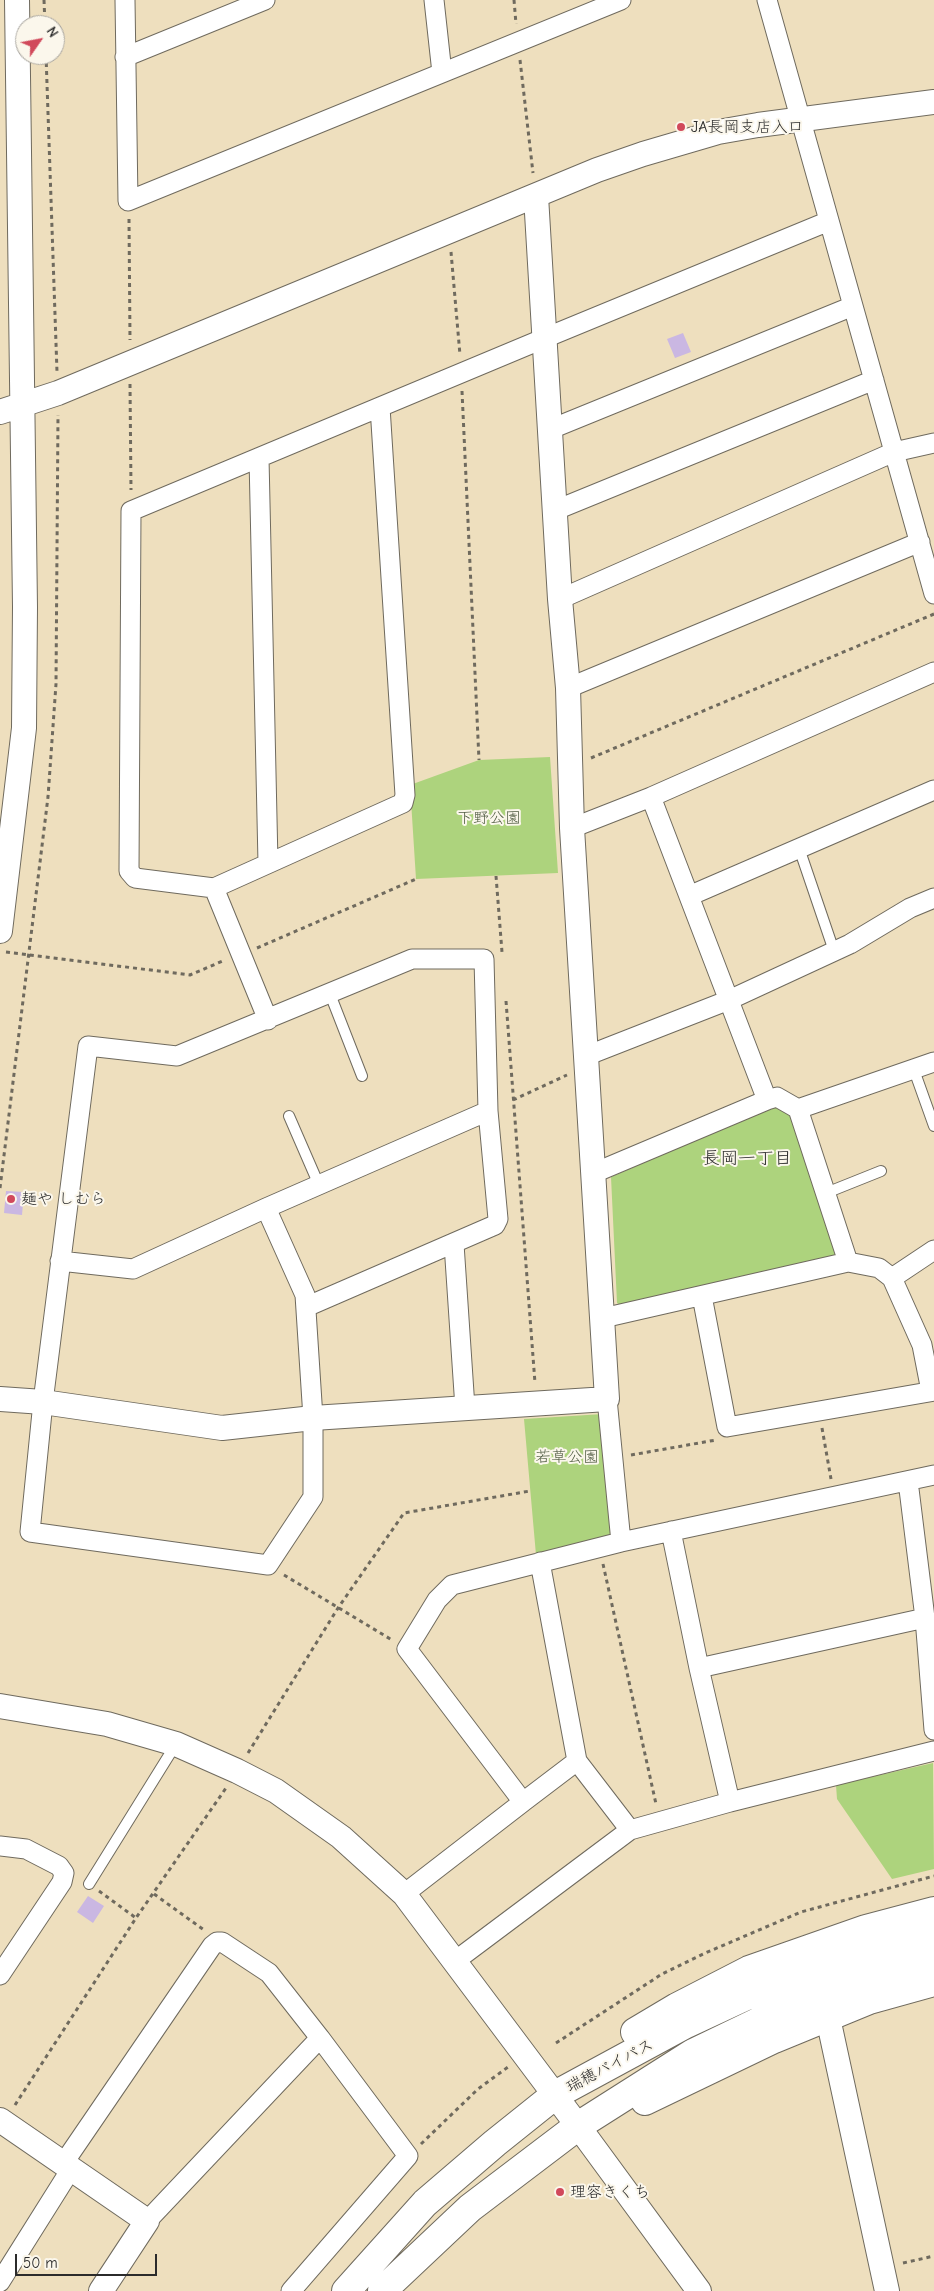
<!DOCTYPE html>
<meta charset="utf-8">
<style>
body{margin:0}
#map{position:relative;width:934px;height:2291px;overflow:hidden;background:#eedfbe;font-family:"Comic Neue",sans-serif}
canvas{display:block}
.north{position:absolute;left:15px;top:15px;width:50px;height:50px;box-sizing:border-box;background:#fbf7ec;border:1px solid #a8a59f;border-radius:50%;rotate:57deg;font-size:14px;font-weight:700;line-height:20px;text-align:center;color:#2b2b2b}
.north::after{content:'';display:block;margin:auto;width:18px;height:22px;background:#d1495b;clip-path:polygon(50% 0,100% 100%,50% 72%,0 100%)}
.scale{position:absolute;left:15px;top:2254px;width:142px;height:22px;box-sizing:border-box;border:2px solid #2b2b2b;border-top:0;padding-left:6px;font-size:15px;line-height:18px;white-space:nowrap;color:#2b2b2b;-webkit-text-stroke:4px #fbf7ec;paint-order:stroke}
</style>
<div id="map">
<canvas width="934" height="2291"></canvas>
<div class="north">N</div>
<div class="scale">50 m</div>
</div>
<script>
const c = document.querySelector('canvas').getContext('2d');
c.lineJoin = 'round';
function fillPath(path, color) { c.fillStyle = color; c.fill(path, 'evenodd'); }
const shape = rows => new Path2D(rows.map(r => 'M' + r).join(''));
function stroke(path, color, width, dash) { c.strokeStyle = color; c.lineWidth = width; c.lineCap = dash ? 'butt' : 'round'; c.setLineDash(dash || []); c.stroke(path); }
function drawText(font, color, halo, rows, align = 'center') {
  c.font = font + ' "Comic Neue","Klee One",sans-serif'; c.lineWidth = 4; c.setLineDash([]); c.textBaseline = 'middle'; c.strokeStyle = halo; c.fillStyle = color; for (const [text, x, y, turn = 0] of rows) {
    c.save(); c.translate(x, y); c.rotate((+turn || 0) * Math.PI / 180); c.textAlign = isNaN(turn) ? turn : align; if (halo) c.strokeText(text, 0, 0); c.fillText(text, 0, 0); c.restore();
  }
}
const green = shape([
 [550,757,558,873,416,879,410,785,479,760],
 [779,1104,789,1108,839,1253,835,1261,624,1308,617,1303,611,1177],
 [603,1414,612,1529,608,1539,536,1555,524,1419],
 [933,1763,934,1869,892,1879,837,1799,836,1785]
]);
const building = shape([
 [683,333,691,352,675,358,667,339],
 [6,1191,24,1192,22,1215,4,1213],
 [88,1896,104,1906,93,1923,77,1912]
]);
const path = shape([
 [44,0,45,25],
 [514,0,516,24],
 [46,55,57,372],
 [520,60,533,173],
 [129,219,130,340],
 [451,252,460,355],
 [130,384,131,490],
 [462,391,479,760],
 [591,758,934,614],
 [496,876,502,952],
 [257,948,416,879],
 [6,952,190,975,225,960],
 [506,1001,535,1383],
 [513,1100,567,1075],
 [0,1188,48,797,56,684,58,415],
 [822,1428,831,1479],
 [631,1455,716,1440],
 [603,1564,656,1804],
 [284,1575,392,1640],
 [248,1753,338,1608,404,1513,530,1491],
 [99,1891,136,1918],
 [154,1894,204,1930],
 [556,2043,662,1974,703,1954,801,1912,934,1876],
 [15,2105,136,1918,226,1788],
 [421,2144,478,2089,508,2067],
 [903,2263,934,2256]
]);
const service = shape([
 [799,848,834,951],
 [330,994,362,1076],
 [914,1070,934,1126],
 [289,1116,319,1185],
 [826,1193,881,1171],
 [89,1884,176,1744]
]);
const minor = shape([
 [125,0,128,201,621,0],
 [434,0,442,73],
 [767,0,934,594],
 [125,57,265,0],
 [380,407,405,795,403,803,214,888,135,878,129,871,131,511,545,338,829,221],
 [551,429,853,306],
 [259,458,268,863],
 [556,510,874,380],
 [560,599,894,452,934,443],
 [568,688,920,542],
 [651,797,767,1100,777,1097,798,1109,848,1262],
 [572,828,651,797,934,672],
 [214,888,268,1020],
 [689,896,934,790],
 [586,1056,729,1000,850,944,910,908,934,898],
 [798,1109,934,1062],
 [594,1173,767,1100],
 [266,1208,305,1295,313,1418,313,1497,268,1565,30,1532,43,1402,88,1046,177,1056,412,959,484,959,488,1111,498,1219,495,1225,306,1307],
 [454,1244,465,1408],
 [60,1261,133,1269,266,1208,488,1111],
 [892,1278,934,1250],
 [702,1296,727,1427,934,1391],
 [603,1318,848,1262,879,1268,892,1278,922,1345,931,1391],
 [607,1399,621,1542],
 [908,1481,925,1618,934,1730],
 [671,1531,699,1668,730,1802],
 [699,1668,925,1618],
 [577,1761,630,1830],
 [523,1802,577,1761,540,1562],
 [0,1846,26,1849,59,1866,64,1873,62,1882,0,1975],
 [404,1894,523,1802,407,1649,437,1600,452,1585,621,1542,934,1475],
 [455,1961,630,1830,730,1802,934,1751],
 [63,2164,212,1946,217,1942,222,1942,269,1973,320,2038,408,2156,291,2291],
 [147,2221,320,2038],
 [0,2282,71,2169]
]);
const tertiary = shape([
 [0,412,58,393,597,170,643,154,718,132,758,125,934,102],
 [0,931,24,728,25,607,17,0],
 [0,1399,43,1402,222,1428,313,1418,607,1399,572,828,568,688,560,599,536,196],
 [0,1706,107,1724,176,1744,237,1771,276,1791,341,1837,404,1894,578,2126,699,2291],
 [828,2018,887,2291],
 [0,2120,147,2221,101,2291]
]);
const trunk = shape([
 [635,2032,677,2007,749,1970,866,1929,934,1911],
 [645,2101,774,2039,869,2000,934,1982],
 [346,2291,425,2203,495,2143,555,2095,686,2024,744,1997,883,1949,934,1936],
 [382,2291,470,2208,578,2126,693,2053,774,2014,818,1995,904,1968,934,1961]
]);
const markers = [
 [681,127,5,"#d1495b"],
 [11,1199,5,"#d1495b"],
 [560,2192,5,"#d1495b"]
];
const poiNames = [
 ["JA長岡支店入口",691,127],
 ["麺や しむら",21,1199],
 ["理容きくち",570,2192]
];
const parkNames = [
 ["下野公園",489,818],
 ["若草公園",567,1457]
];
const streetNames = [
 ["瑞穂バイパス",610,2066,-28]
];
const neighbourhoodNames = [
 ["長岡一丁目",747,1159]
];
fillPath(green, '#add37d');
fillPath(building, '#cab7e2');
stroke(service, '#6f6a5e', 12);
stroke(minor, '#6f6a5e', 21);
stroke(tertiary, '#6f6a5e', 26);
stroke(trunk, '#6f6a5e', 30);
stroke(path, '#6f6a5e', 3, [4, 4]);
stroke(service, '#fff', 10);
stroke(minor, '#fff', 19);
stroke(tertiary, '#fff', 24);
stroke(trunk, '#fff', 28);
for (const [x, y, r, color] of markers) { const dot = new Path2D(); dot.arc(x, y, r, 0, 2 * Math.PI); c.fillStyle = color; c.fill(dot); stroke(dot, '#fbf7ec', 2); }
drawText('16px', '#2b2b2b', '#fbf7ec', poiNames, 'left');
drawText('16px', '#525d44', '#fbf7ec', parkNames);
drawText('16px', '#2b2b2b', '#fbf7ec', streetNames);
drawText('18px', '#2b2b2b', '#fbf7ec', neighbourhoodNames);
</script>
